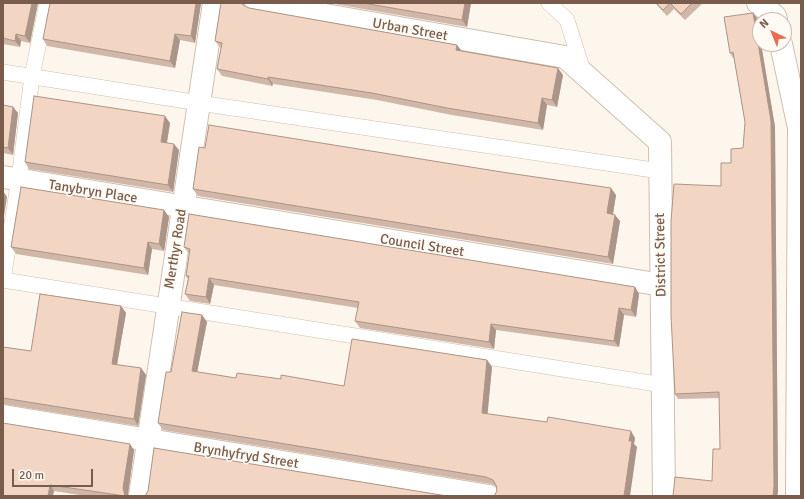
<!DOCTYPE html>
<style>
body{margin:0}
#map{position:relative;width:804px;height:499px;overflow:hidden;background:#fdf6ec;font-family:Signika,sans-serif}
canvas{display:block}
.frame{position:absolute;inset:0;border:4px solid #7a5c4d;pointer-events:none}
.north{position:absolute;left:752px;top:12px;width:40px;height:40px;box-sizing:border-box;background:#fffaf3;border:1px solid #cabbb1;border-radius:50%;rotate:317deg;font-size:11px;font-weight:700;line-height:16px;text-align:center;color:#7a5c4d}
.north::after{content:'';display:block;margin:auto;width:14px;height:18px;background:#e76f51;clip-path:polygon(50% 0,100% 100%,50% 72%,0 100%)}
.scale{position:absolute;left:12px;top:469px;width:81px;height:18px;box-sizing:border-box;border:2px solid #7a5c4d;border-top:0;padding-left:5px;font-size:12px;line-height:14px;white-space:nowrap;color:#7a5c4d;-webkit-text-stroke:3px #fffaf3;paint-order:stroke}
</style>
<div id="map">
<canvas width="804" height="499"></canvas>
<div class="frame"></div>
<div class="north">N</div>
<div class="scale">20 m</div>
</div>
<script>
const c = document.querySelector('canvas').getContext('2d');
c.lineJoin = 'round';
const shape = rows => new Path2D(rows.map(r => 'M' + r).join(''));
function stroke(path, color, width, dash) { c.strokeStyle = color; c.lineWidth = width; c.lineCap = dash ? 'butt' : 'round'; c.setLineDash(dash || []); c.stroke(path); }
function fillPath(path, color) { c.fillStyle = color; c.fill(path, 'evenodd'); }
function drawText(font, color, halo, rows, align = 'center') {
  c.font = font + ' Signika,sans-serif'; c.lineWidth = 3; c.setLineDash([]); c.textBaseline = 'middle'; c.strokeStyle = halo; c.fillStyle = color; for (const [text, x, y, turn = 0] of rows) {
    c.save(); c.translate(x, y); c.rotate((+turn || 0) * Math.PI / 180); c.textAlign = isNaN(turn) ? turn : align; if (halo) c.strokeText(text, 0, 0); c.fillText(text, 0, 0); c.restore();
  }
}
const lane = shape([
 [549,3,567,20,584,74],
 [3,72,199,103,660,171],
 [3,280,663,385],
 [3,280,19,179,32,76,47,3]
]);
const street = shape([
 [256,3,565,57,660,142,664,496],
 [758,3,775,16,776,20],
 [781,44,799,128,797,496],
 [3,177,662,285],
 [3,416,489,496],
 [140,496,214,3]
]);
const wall = shape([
 [3,3,38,3,30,43,21,41,20,47,3,44],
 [201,3,195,43,180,40,175,68,47,46,43,39],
 [221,3,244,3,244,6,249,8,457,45,462,51,563,75,557,107,547,105,543,130,452,115,377,100,273,84,272,86,222,76,217,69,221,48,220,47,215,41],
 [329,3,471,3,467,27],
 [655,3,703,3,685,20,674,9,667,16],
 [753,13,757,18,775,127,778,492,777,496,673,496,712,481,720,449,720,398,678,399,675,394,721,186,731,163,743,148,745,122,734,58,733,58,730,53],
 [3,105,13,107,18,113,13,155,3,153],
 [170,123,167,142,179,150,173,192,29,169,25,162],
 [193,189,616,195,613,214,620,221,613,264,198,196],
 [164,210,169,217,164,251,152,249,148,275,16,254,11,247],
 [184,247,635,287,639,294,636,317,624,315,619,347,496,330,494,349,360,328,355,321,358,308,214,285,210,304,190,301,185,294,188,279,186,276,189,254],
 [121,306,126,313,117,365,141,368,146,375,138,426,3,404,3,347,31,351],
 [202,315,207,322,197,372,236,378,281,379,344,386,487,360,492,367,487,414,635,438,634,444,637,447,497,491,496,486,491,484,163,430,158,423,171,372],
 [134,450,128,494,128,496,86,496,54,491,3,496]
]);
const shadedWall = shape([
 [32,3,38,3,30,43,25,36],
 [196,3,201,3,195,43,191,36],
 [465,3,471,3,467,27,462,20],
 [753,13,757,18,760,36,760,44,761,44,775,127,778,492,777,496,773,496],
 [16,34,21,41,20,47,15,41],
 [175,34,180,40,175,68,170,61],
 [457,45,462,52,456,50],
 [558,68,563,75,557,107,552,100],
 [268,77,273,84,272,86,268,79],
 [542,98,547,105,543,130,538,123],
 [13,107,18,113,13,155,8,148],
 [165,116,170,123,166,148,161,142],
 [174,144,179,150,173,192,168,185],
 [611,188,616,195,612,220,607,213],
 [3,191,7,197,3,222],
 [164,210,169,217,164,251,159,244],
 [615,215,620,221,613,264,608,257],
 [148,242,152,249,148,275,144,268],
 [209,278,214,285,210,304,206,297],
 [635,287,639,294,636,317,631,310],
 [121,306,126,313,116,370,112,364],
 [619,308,624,315,619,347,614,341],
 [202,315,207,322,196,378,192,371],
 [491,324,496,330,494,349,489,342],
 [487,360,492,367,487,420,482,413],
 [141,368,146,375,138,426,134,419],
 [631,431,635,438,634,444,637,447,630,496,624,496,629,441],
 [130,444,134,450,128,494,128,496,125,496,123,488],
 [50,485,54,491,53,496,48,496]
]);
const building = shape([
 [3,3,32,3,25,36,16,34,15,41,3,38,3,3],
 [50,3,196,3,191,36,175,34,170,61,43,39,50,3],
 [221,3,241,3,243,5,249,8,457,45,456,50,558,68,552,100,542,98,538,123,447,108,372,93,268,77,268,79,217,69,222,43,215,41,221,3],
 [363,3,465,3,462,20,363,3],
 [656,3,670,3,663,10,656,3],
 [670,3,692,3,681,14,670,3],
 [753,13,771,121,774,486,773,496,673,496,675,477,712,481,713,449,720,449,719,392,675,394,671,316,671,221,674,184,721,186,721,163,731,163,731,149,743,148,745,122,733,52,730,53,724,17,753,13],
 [34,96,165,116,161,142,174,144,168,185,25,162,34,96],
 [3,105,13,107,8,148,3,147,3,105],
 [209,125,508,173,611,188,607,213,615,215,608,257,193,189,199,147,205,148,209,125],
 [21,187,164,210,159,244,148,242,144,268,11,247,21,187],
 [189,214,635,287,631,310,619,308,614,341,491,324,489,342,355,321,359,302,209,278,206,297,185,294,189,276,186,276,190,249,184,247,189,214],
 [40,294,121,306,112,364,141,368,134,419,3,398,3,347,31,351,40,294],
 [182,312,202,315,192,371,236,378,237,373,281,379,281,375,344,386,352,339,487,360,482,413,547,422,548,417,631,431,629,441,632,441,624,496,494,496,497,491,496,485,493,480,486,477,158,423,166,372,171,372,182,312],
 [3,423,130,444,123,488,125,496,50,485,48,496,3,496,3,423],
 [154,448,447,496,145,496,148,491,154,448]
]);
const streetNames = [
 ["Urban Street",410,30,10],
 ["Tanybryn Place",93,192,9],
 ["Council Street",422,246,9],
 ["Merthyr Road",176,249,-81],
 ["District Street",661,255,-91],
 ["Brynhyfryd Street",246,456,9]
];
stroke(lane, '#d1beb0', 16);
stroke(street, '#d1beb0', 24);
stroke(lane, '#fff', 15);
stroke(street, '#fff', 22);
fillPath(wall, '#d1b7a8');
fillPath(shadedWall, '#aa9588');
fillPath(building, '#f3d5c3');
stroke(building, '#aa9588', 1);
drawText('14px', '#7a5c4d', '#fffaf3', streetNames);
</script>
